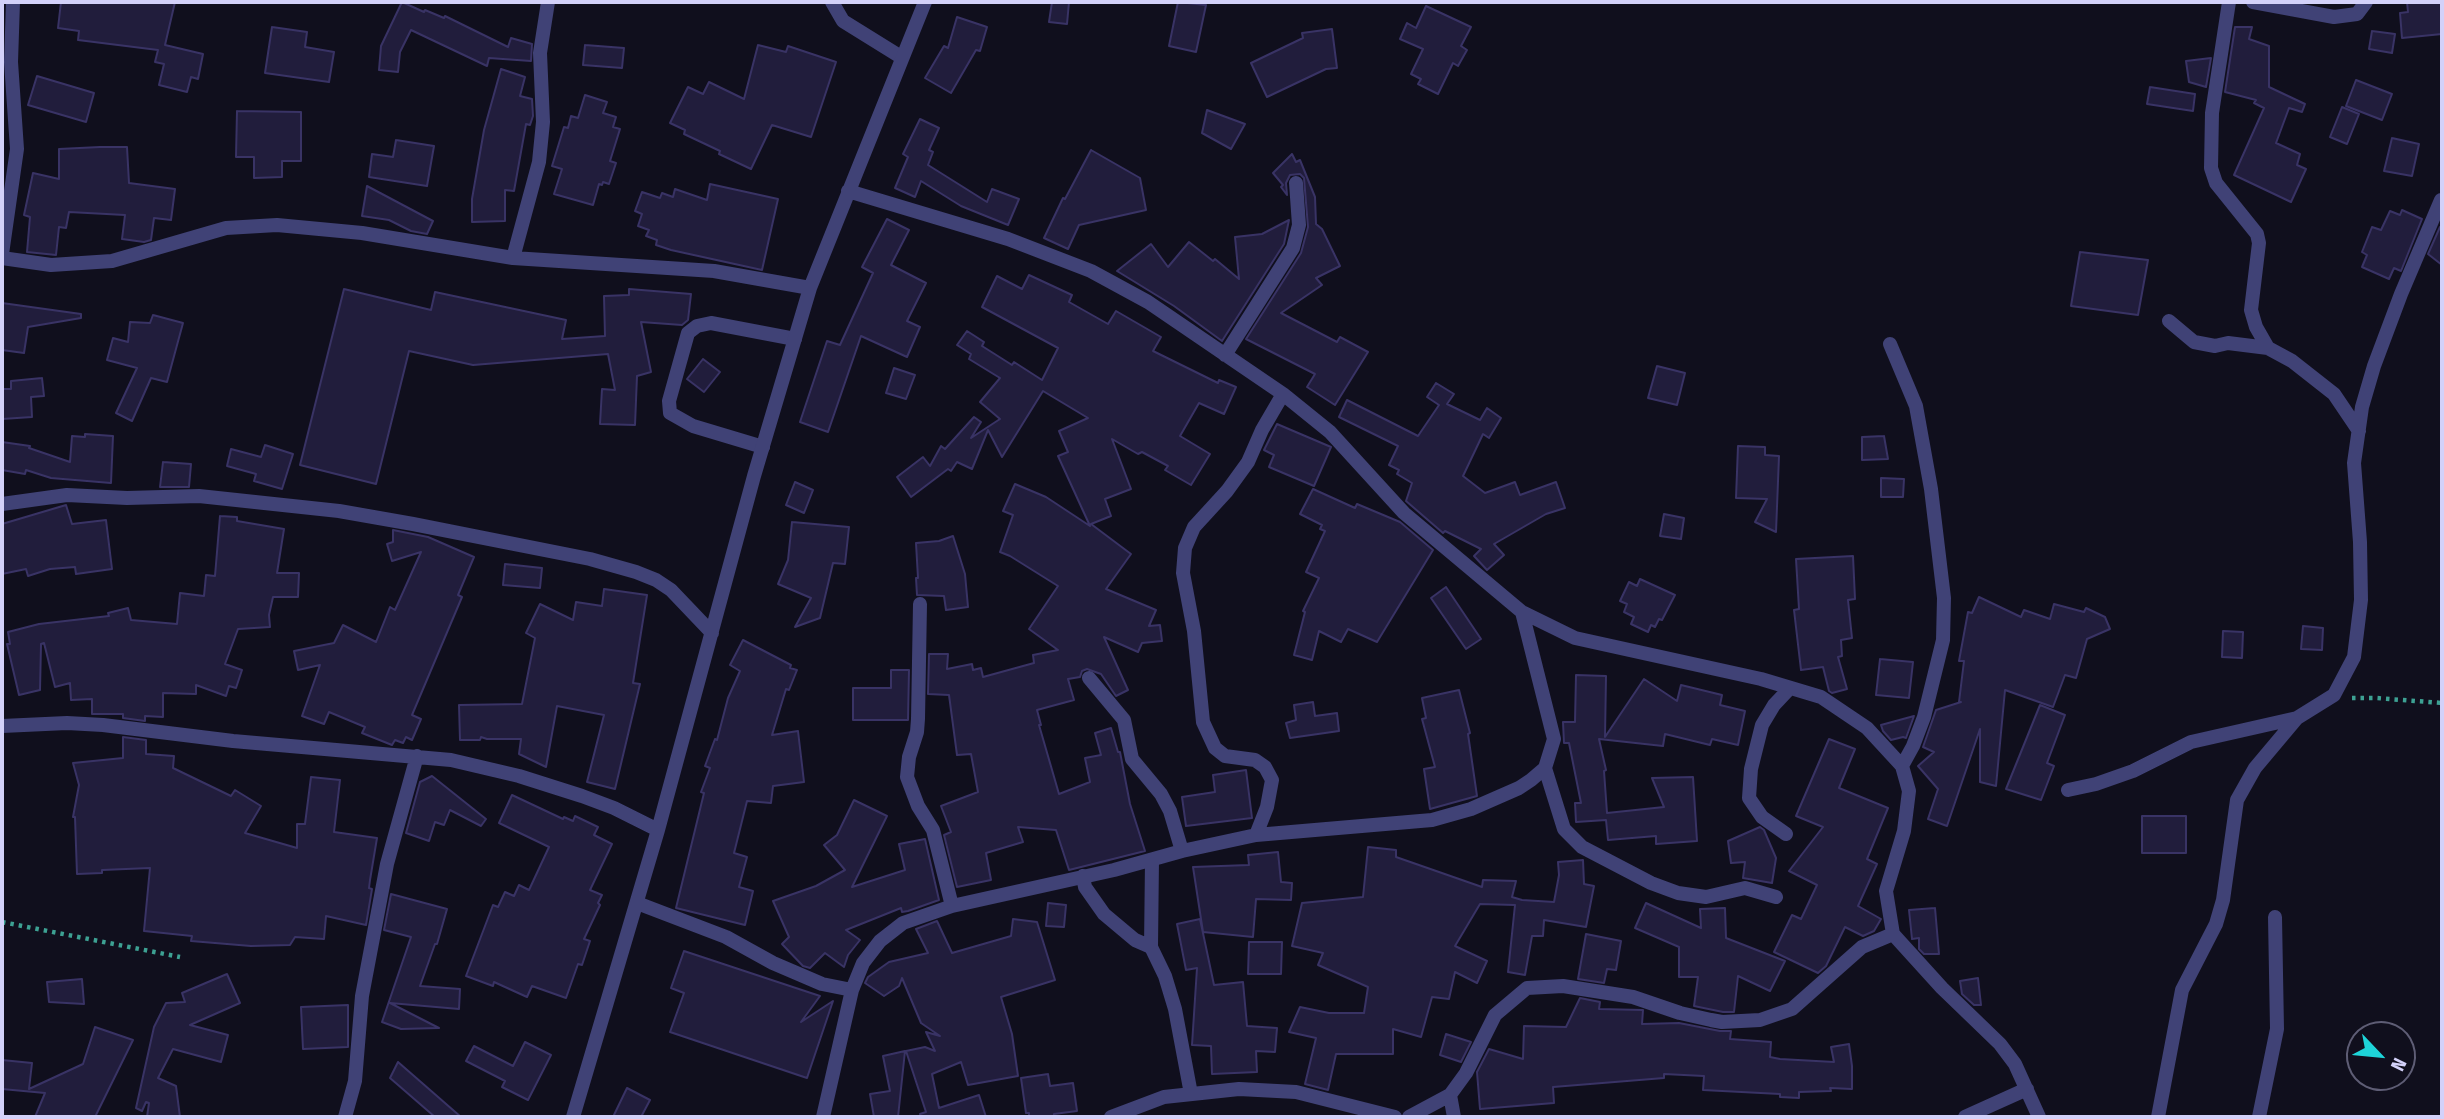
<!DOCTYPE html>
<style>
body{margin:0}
#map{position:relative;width:2444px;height:1119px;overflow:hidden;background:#100f1d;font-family:"Fira Sans Condensed",sans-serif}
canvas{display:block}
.frame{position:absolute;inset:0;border:4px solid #d3d1f9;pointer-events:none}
.north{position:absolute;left:2346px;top:1021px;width:70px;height:70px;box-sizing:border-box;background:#100f1d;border:2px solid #5e5d75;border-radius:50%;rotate:116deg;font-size:19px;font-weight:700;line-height:28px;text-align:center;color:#d3d1f9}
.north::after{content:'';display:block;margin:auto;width:24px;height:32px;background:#1ed4d8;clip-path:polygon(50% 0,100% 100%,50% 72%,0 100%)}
</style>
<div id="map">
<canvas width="2444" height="1119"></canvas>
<div class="frame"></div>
<div class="north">N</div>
</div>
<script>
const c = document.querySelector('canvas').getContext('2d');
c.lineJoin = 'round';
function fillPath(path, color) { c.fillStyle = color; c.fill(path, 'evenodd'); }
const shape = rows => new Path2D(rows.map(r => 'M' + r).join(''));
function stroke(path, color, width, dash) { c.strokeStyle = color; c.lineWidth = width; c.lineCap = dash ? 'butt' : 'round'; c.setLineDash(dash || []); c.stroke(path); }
const building = shape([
 [61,2,175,2,165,45,203,54,198,79,191,77,187,92,159,85,164,64,155,62,158,50,78,40,79,31,58,28,61,2],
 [402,2,424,12,425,10,444,18,445,16,508,47,511,38,532,44,531,61,489,58,487,66,411,30,400,52,398,72,379,70,381,46,402,2],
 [1052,2,1069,2,1067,24,1049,22,1052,2],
 [1178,2,1206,5,1196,52,1169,46,1178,2],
 [2407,2,2442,2,2442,34,2402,38,2400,13,2408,12,2407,2],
 [1426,6,1471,27,1461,46,1467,50,1458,66,1453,63,1438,94,1418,84,1421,79,1411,74,1423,49,1400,39,1407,23,1416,28,1426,6],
 [957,17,987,27,980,51,976,50,951,93,925,78,944,46,948,48,957,17],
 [272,27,307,32,305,47,334,52,329,82,265,73,272,27],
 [2235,27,2252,27,2249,39,2269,46,2269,87,2305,104,2302,112,2289,108,2276,143,2300,154,2297,165,2306,169,2291,202,2234,175,2264,108,2254,103,2256,100,2225,92,2235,27],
 [1332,29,1337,68,1326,69,1267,97,1251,63,1303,38,1302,33,1332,29],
 [2372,31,2395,34,2392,53,2369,49,2372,31],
 [585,45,624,48,622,68,583,65,585,45],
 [758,45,786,52,788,46,836,62,811,137,772,125,751,169,719,154,720,151,684,134,685,130,670,123,688,87,703,94,709,82,744,99,758,45],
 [2211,58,2206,87,2189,82,2186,61,2211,58],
 [501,69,525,77,520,96,532,99,533,116,530,125,526,124,514,191,505,190,505,221,472,222,472,199,484,130,501,69],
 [37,76,94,93,86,122,28,105,37,76],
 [2356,80,2392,94,2382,120,2346,106,2356,80],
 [2150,87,2195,94,2193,111,2147,104,2150,87],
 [585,95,607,102,603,113,616,117,613,127,620,129,610,161,616,163,609,184,603,182,602,185,599,184,593,205,554,194,562,169,552,166,564,127,568,128,571,116,578,118,585,95],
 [2342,107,2359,114,2347,144,2330,137,2342,107],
 [1207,110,1245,124,1231,149,1202,133,1207,110],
 [237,111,301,112,301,161,282,161,282,177,254,178,254,157,236,157,237,111],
 [920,119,939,128,929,150,933,152,928,165,987,202,992,189,1019,199,1008,225,961,206,921,181,915,197,895,188,908,157,903,154,920,119],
 [2392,138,2419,144,2412,176,2384,171,2392,138],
 [396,140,434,146,427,186,369,177,372,154,393,157,396,140],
 [100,147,127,147,129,183,175,189,171,220,154,218,151,240,144,242,122,239,125,215,69,212,66,228,59,227,56,255,27,252,30,217,24,215,33,173,59,179,59,149,100,147],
 [1091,150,1140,178,1146,210,1079,225,1068,249,1044,238,1063,198,1065,199,1091,150],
 [1292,154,1296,162,1300,160,1315,197,1316,224,1322,229,1340,266,1316,278,1322,285,1281,313,1337,342,1340,337,1368,352,1335,405,1307,387,1315,374,1246,339,1301,253,1308,227,1304,178,1300,174,1290,175,1286,183,1287,195,1281,187,1283,185,1273,173,1292,154],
 [710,184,778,199,762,270,671,250,656,245,657,240,646,236,649,230,638,226,642,214,635,211,642,192,660,198,662,193,673,197,675,189,707,200,710,184],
 [367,186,433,221,427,234,411,231,389,220,362,216,367,186],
 [2402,210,2422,219,2401,271,2394,268,2389,279,2362,267,2367,255,2362,252,2372,227,2381,230,2390,211,2400,215,2402,210],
 [887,219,909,230,891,265,926,283,907,321,920,327,907,357,861,336,828,432,800,422,827,341,840,345,873,273,862,267,887,219],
 [1289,220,1284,244,1222,341,1174,306,1117,271,1151,244,1168,267,1189,242,1213,261,1215,259,1239,279,1235,237,1262,234,1289,220],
 [2440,227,2442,227,2442,265,2428,254,2440,227],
 [2080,252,2148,260,2138,315,2071,306,2080,252],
 [1029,275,1072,295,1069,302,1108,324,1116,311,1161,337,1153,351,1218,383,1219,380,1236,387,1224,414,1199,403,1180,436,1210,454,1191,485,1165,470,1168,466,1142,452,1138,454,1112,439,1131,489,1105,499,1111,516,1091,524,1131,554,1106,589,1156,610,1149,626,1160,625,1162,641,1142,643,1138,652,1104,637,1128,690,1116,696,1101,674,1087,669,1082,671,1080,677,1068,679,1074,700,1037,710,1041,725,1039,725,1059,794,1090,782,1085,758,1101,755,1095,733,1111,728,1118,752,1120,752,1130,804,1145,851,1069,870,1056,830,1018,827,1023,842,986,853,991,880,957,887,944,835,951,832,941,806,978,792,971,754,957,755,949,695,928,694,929,654,948,654,947,669,972,664,973,670,981,668,983,677,1034,663,1033,655,1058,650,1029,629,1058,586,1010,556,1000,552,1013,515,1003,511,1015,484,1046,497,1090,526,1058,456,1068,452,1059,431,1088,418,1043,391,1002,457,988,430,972,469,957,462,951,471,948,469,911,497,897,477,923,457,930,466,941,446,945,449,974,417,981,422,971,438,1000,419,980,402,1000,378,969,359,971,354,957,345,967,331,984,342,982,346,1012,365,1014,362,1042,380,1058,348,982,307,997,276,1022,289,1029,275],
 [344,289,431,310,435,292,566,320,562,339,605,336,604,296,629,295,629,289,691,294,688,320,682,325,641,322,651,372,637,376,635,425,600,424,602,389,615,390,608,354,473,365,409,351,376,484,300,465,344,289],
 [2,303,81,314,81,318,28,327,24,353,2,350,2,303],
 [153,315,183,323,167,382,151,378,132,421,116,413,137,368,107,360,113,338,128,342,130,322,150,323,153,315],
 [703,359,720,372,704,392,687,379,703,359],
 [1657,366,1685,373,1677,405,1648,398,1657,366],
 [894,368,915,375,906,399,886,393,894,368],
 [42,378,44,396,31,397,32,417,2,419,2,389,11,389,11,381,42,378],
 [1436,383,1454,394,1447,404,1480,420,1487,408,1501,418,1489,438,1483,434,1463,476,1485,493,1515,482,1520,495,1556,482,1565,508,1546,514,1494,544,1504,555,1487,570,1474,556,1481,549,1445,531,1443,533,1406,501,1412,483,1397,474,1399,470,1389,465,1398,446,1339,417,1347,400,1418,436,1439,405,1427,397,1436,383],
 [1277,424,1331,447,1314,486,1269,467,1274,455,1264,450,1277,424],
 [85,434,113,436,111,483,51,478,26,470,25,474,2,470,2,442,30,446,29,448,70,462,72,436,85,437,85,434],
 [1884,436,1888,459,1862,460,1862,437,1884,436],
 [265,445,293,454,282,489,254,481,256,474,227,466,231,449,261,457,265,445],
 [1738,446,1765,447,1765,455,1779,456,1776,532,1755,522,1767,499,1736,498,1738,446],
 [163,462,191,464,189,487,160,487,163,462],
 [1881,478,1904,479,1903,497,1881,497,1881,478],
 [795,482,813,490,804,513,786,505,795,482],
 [1313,489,1355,508,1357,504,1400,522,1433,550,1377,642,1348,629,1341,642,1319,631,1312,660,1294,655,1305,612,1303,611,1319,578,1306,572,1325,531,1320,529,1322,525,1300,514,1313,489],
 [66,505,72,524,106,520,112,569,76,574,75,567,50,569,28,576,26,569,2,574,2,524,66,505],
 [1664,514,1684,518,1681,539,1660,536,1664,514],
 [220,516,237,517,237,521,284,529,277,573,299,573,298,597,273,597,269,615,270,627,238,629,225,664,242,670,236,688,229,686,226,696,196,685,196,694,163,693,163,717,145,716,145,721,123,718,123,714,92,714,92,699,71,700,70,683,55,687,44,643,41,644,40,690,19,695,7,644,10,644,8,632,39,624,109,616,108,613,128,608,131,620,177,624,180,593,204,596,206,575,215,576,220,516],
 [792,522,849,527,845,564,833,563,820,618,795,627,811,598,778,584,788,560,792,522],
 [393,530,428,537,474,557,458,595,462,597,412,715,421,719,412,740,406,737,403,743,395,740,392,745,362,733,365,727,329,712,324,724,302,716,320,665,298,670,294,651,334,643,343,625,376,642,390,607,395,610,421,552,392,561,387,544,393,542,393,530],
 [953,536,965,574,968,607,946,610,944,596,917,595,916,578,918,578,916,543,939,541,953,536],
 [1853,556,1855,599,1848,600,1852,638,1841,640,1842,656,1838,657,1847,689,1832,693,1829,691,1823,667,1801,670,1794,610,1799,609,1796,559,1853,556],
 [505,564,542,568,540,588,503,585,505,564],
 [1640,579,1675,595,1662,620,1659,619,1655,627,1651,625,1648,632,1631,624,1634,617,1624,612,1627,604,1620,601,1629,582,1637,586,1640,579],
 [1446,587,1481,639,1466,649,1431,598,1446,587],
 [604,589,647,595,633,683,640,684,615,789,587,782,604,715,557,706,546,767,519,754,521,739,487,739,481,737,480,740,460,740,459,705,522,704,535,638,526,633,540,604,573,620,576,602,602,606,604,589],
 [1979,597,2021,617,2024,610,2050,619,2054,604,2084,612,2086,608,2105,617,2110,629,2087,639,2076,678,2065,675,2053,707,2005,690,1996,786,1980,782,1980,729,1947,826,1928,819,1938,789,1918,766,1934,752,1923,747,1936,710,1961,702,1959,702,1964,661,1959,661,1968,612,1972,613,1979,597],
 [2303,626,2323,628,2322,650,2301,649,2303,626],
 [2223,631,2243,632,2242,658,2222,657,2223,631],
 [743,640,791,665,790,668,797,670,789,690,786,689,772,735,798,731,804,782,773,786,771,803,747,801,734,853,747,857,739,887,753,891,745,925,676,908,704,793,701,792,710,768,705,766,715,739,717,740,728,698,740,671,730,665,743,640],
 [1880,659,1913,662,1909,698,1876,695,1880,659],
 [891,670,909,670,908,720,853,720,853,688,891,688,891,670],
 [1576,675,1606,676,1605,737,1644,679,1677,701,1681,685,1722,695,1720,705,1745,711,1738,745,1712,739,1710,745,1665,734,1663,746,1599,739,1606,770,1604,771,1607,813,1664,807,1652,778,1693,777,1697,841,1656,844,1656,836,1608,840,1606,820,1576,822,1575,803,1581,803,1569,743,1564,743,1563,722,1575,722,1576,675],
 [1459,690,1470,733,1468,734,1477,796,1430,809,1424,769,1435,767,1422,719,1426,718,1422,698,1459,690],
 [1313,702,1315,716,1337,713,1339,731,1290,738,1286,723,1296,720,1294,705,1313,702],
 [2040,705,2065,715,2047,763,2054,766,2041,800,2006,789,2040,705],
 [1914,716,1906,738,1903,737,1891,740,1883,731,1881,725,1914,716],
 [123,737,146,740,146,754,174,756,173,768,231,796,235,790,261,806,245,833,297,848,297,824,305,824,311,777,340,780,334,832,377,838,370,880,369,888,372,889,366,925,326,916,324,939,295,937,290,945,251,946,191,941,192,936,144,931,150,868,102,870,102,873,77,874,75,817,73,817,79,785,73,763,123,758,123,737],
 [1829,739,1855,749,1839,788,1888,808,1867,859,1877,864,1858,906,1881,919,1874,931,1863,936,1845,927,1826,966,1818,973,1774,952,1792,915,1801,919,1817,885,1789,871,1823,827,1796,816,1829,739],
 [1246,770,1252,818,1186,826,1182,797,1215,792,1213,775,1246,770],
 [432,776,486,819,481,826,450,810,444,825,435,822,429,841,406,833,420,782,432,776],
 [512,795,563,819,564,817,573,821,575,816,598,827,594,835,612,844,590,890,602,895,598,903,600,905,584,939,590,941,582,965,578,964,566,998,532,986,527,997,494,982,493,986,466,976,493,905,498,907,505,892,514,896,519,885,529,890,549,847,499,823,512,795],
 [854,800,887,816,852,887,905,870,899,844,925,839,939,900,908,911,902,912,901,908,846,930,860,940,848,955,844,967,825,953,810,968,803,966,782,944,789,937,773,901,816,886,845,870,824,845,837,835,854,800],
 [2142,816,2186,816,2186,853,2142,853,2142,816],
 [1760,827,1764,830,1776,858,1772,883,1743,878,1745,862,1731,863,1728,841,1760,827],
 [1368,847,1396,850,1396,857,1482,887,1483,880,1516,881,1512,897,1522,900,1554,902,1559,875,1558,862,1583,860,1584,884,1594,886,1586,927,1544,920,1543,936,1532,936,1525,975,1508,972,1515,905,1480,904,1455,946,1487,961,1477,983,1455,972,1449,999,1432,997,1421,1037,1393,1029,1393,1054,1336,1054,1328,1090,1305,1084,1316,1038,1289,1032,1300,1007,1329,1013,1364,1013,1368,987,1318,965,1323,953,1292,946,1302,903,1363,897,1368,847],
 [1278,852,1281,882,1292,883,1291,900,1256,899,1253,937,1203,932,1193,867,1249,865,1248,855,1278,852],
 [391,894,447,909,437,944,435,944,420,986,460,989,459,1009,390,1003,439,1028,401,1029,382,1022,411,937,384,930,391,894],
 [1048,903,1066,905,1064,927,1046,926,1048,903],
 [1646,903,1701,928,1700,909,1725,908,1726,938,1785,961,1770,991,1738,976,1734,1012,1723,1012,1694,1006,1698,977,1679,977,1679,947,1635,928,1646,903],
 [1935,908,1939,954,1924,954,1919,949,1919,938,1912,939,1909,910,1935,908],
 [1013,919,1037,922,1055,980,1001,997,1012,1034,1018,1076,968,1085,961,1062,932,1074,939,1108,979,1095,986,1117,921,1117,920,1114,926,1112,906,1051,925,1047,935,1051,926,1032,940,1036,921,1023,902,978,899,986,884,996,865,983,868,977,889,962,928,953,916,929,937,921,952,953,1011,936,1013,919],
 [1200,919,1214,985,1243,982,1247,1026,1277,1028,1275,1052,1256,1051,1257,1072,1212,1074,1211,1046,1192,1045,1197,968,1186,970,1177,924,1200,919],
 [1586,934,1621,941,1616,970,1607,969,1604,983,1578,979,1586,934],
 [1249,942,1282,942,1281,974,1248,974,1249,942],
 [684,951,820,996,801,1022,833,1001,807,1078,670,1032,684,993,671,988,684,951],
 [227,974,240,1003,190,1025,228,1035,221,1062,173,1049,158,1078,176,1086,180,1117,147,1117,149,1103,146,1102,142,1111,136,1108,154,1027,166,1003,185,1002,182,993,227,974],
 [1978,978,1981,1005,1974,1005,1962,994,1960,981,1978,978],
 [82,979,84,1004,49,1002,47,982,82,979],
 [1580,998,1600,1002,1599,1009,1643,1010,1642,1024,1679,1023,1720,1031,1731,1031,1730,1039,1771,1042,1770,1057,1780,1059,1834,1062,1831,1047,1849,1044,1852,1066,1852,1089,1830,1088,1831,1091,1799,1092,1799,1098,1780,1097,1780,1094,1703,1090,1704,1076,1664,1074,1664,1078,1553,1087,1554,1103,1480,1109,1477,1072,1489,1049,1523,1059,1524,1026,1566,1027,1580,998],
 [348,1005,348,1047,303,1049,301,1007,348,1005],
 [95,1027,133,1040,95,1117,35,1117,45,1093,2,1089,2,1060,32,1063,29,1089,83,1064,95,1027],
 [1446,1034,1471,1042,1461,1062,1440,1055,1446,1034],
 [525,1042,551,1055,528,1100,502,1087,505,1081,466,1061,474,1046,513,1066,525,1042],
 [905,1051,898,1117,874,1117,870,1094,890,1091,883,1056,905,1051],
 [398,1062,461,1117,435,1117,390,1078,398,1062],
 [1048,1074,1050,1086,1073,1083,1077,1111,1054,1114,1054,1117,1029,1117,1029,1113,1026,1113,1021,1078,1048,1074],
 [627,1088,650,1100,641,1117,613,1117,627,1088]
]);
const path = shape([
 [2352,698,2376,698,2442,703],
 [2,922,180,957]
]);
const service = shape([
 [832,2,843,21,901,57],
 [763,447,693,426,670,413,669,401,688,333,697,326,711,323,795,339],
 [2259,1117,2277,1029,2275,917]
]);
const minor = shape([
 [2229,2,2212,113,2211,168,2216,183,2257,234,2259,243,2251,310,2256,327,2268,348],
 [2253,2,2334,17,2357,14,2366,2],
 [848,191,1008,239,1091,271,1148,302,1283,394,1330,432,1404,513,1522,612,1575,638,1761,679,1821,697,1867,728,1902,766,1909,791,1904,831,1886,891,1893,934,1942,988,2000,1044,2015,1064,2039,1117],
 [2,254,17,149,11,62,13,2],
 [2,258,51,265,112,261,226,228,277,225,362,233,513,258,714,271,810,288],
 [513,258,539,162,543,122,540,53,548,2],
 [2169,321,2194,342,2215,346,2228,343,2268,348,2292,361,2334,394,2359,431],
 [1890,344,1916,406,1931,489,1944,598,1943,640,1924,717,1913,746,1902,766],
 [1225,355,1293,248,1299,225,1296,183],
 [2,504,67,495,127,498,199,496,339,511,413,524,590,559,636,572,656,580,671,590,712,633],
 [920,604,918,719,917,732,909,757,907,777,918,806,933,830,952,906],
 [1089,678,1124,720,1132,759,1161,794,1170,811,1182,851],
 [2,726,67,723,103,725,233,741,451,760,519,776,582,796,614,808,658,830],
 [1545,768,1564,829,1582,847,1651,883,1678,893,1706,897,1745,888,1776,897],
 [2068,790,2096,784,2133,771,2191,742,2297,718],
 [1786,834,1762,817,1749,798,1751,769,1762,725,1774,705,1790,688],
 [1256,835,1267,807,1272,780,1265,767,1255,760,1225,756,1215,748,1203,722,1194,631,1183,573,1185,548,1194,527,1227,491,1248,462,1262,430,1283,394],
 [1152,860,1151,947,1165,976,1175,1009,1191,1094],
 [1083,876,1085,887,1104,914,1135,940,1151,947],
 [637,903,726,937,773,963,822,984,852,990],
 [1450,1095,1454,1117],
 [345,1117,355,1081,362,996,387,864,417,756],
 [573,1117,658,830,754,476,810,288,925,2],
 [823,1117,852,990,863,963,880,941,903,923,952,906,1114,870,1182,851,1256,835,1432,820,1471,809,1519,788,1531,780,1545,768,1554,739,1522,612],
 [1111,1117,1164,1097,1239,1089,1296,1092,1395,1117],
 [1409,1117,1450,1095,1466,1073,1495,1015,1527,988,1563,986,1633,997,1680,1013,1711,1020,1722,1022,1760,1020,1792,1009,1862,947,1893,934],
 [1965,1117,2027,1089],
 [2158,1117,2182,990,2216,924,2223,900,2237,800,2255,768,2297,718,2334,695,2354,657,2361,600,2360,542,2354,463,2362,407,2374,366,2401,294,2441,200]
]);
fillPath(building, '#211d3c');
stroke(building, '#393365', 2);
stroke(path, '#3da193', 4.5, [3.5, 5]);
stroke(service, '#404276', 14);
stroke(minor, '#404276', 14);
</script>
